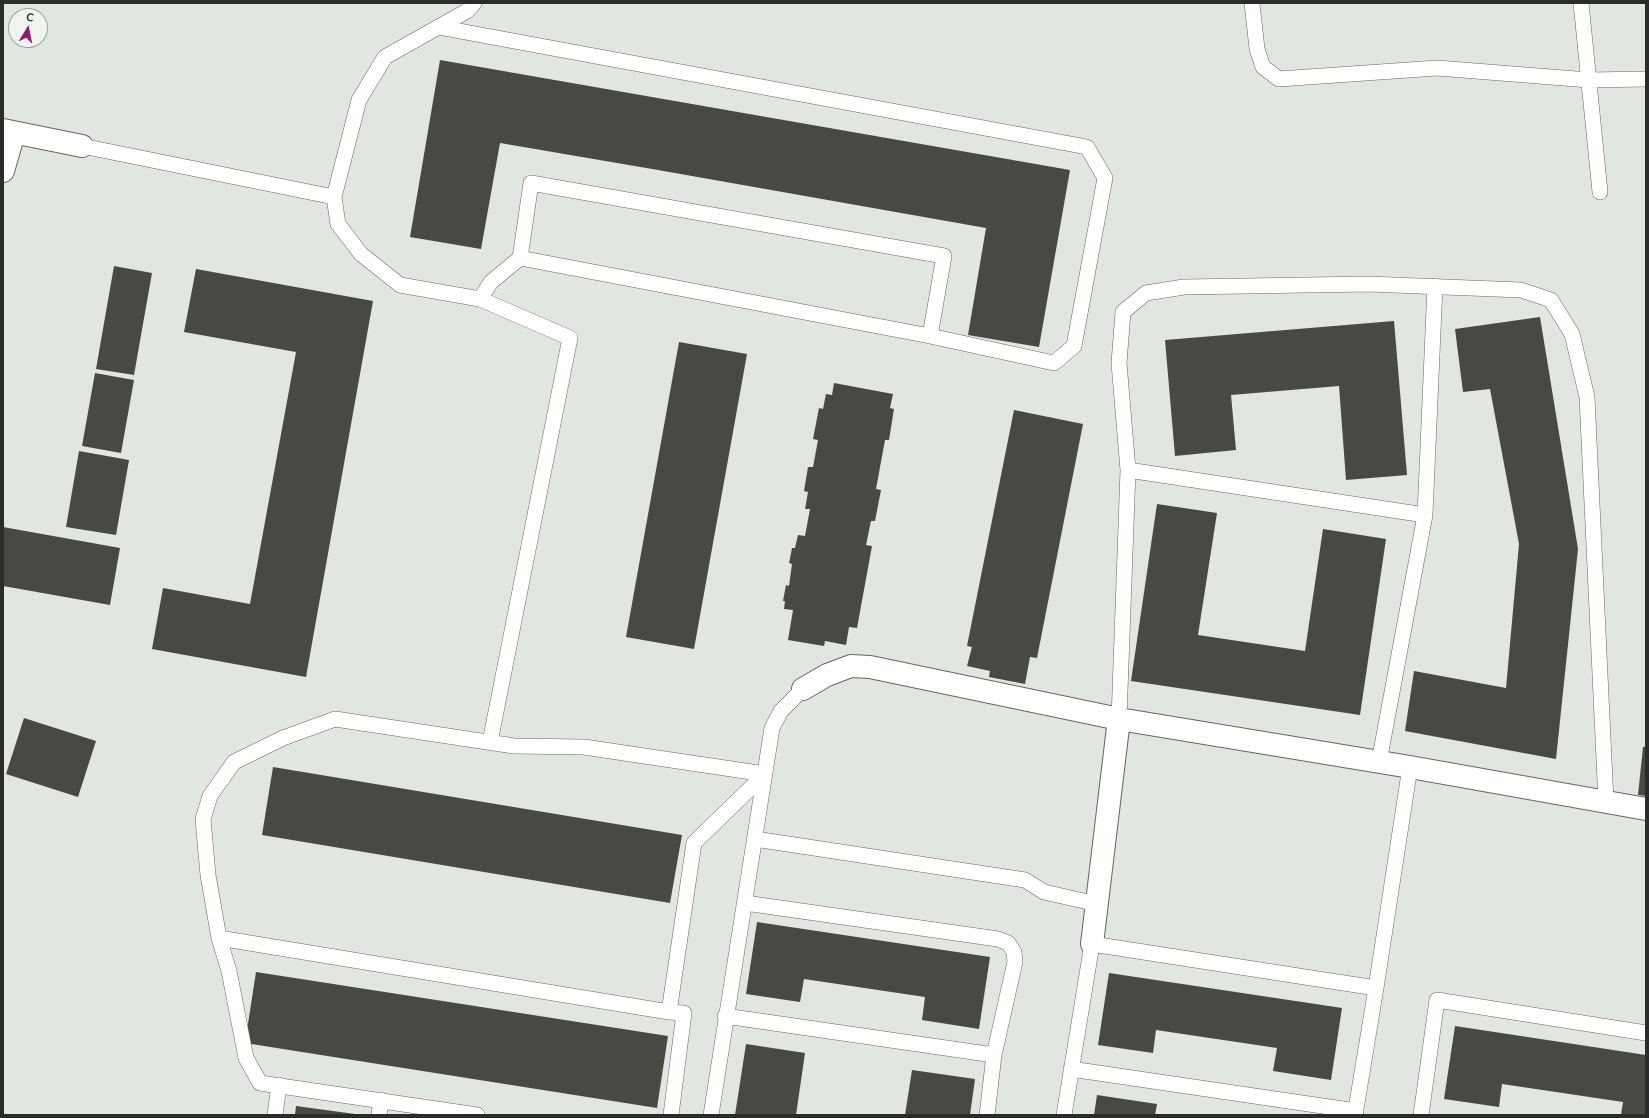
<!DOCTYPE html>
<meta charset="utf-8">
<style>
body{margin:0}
#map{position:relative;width:1649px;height:1118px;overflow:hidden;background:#e2e6e0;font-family:Lato,sans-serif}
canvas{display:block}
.frame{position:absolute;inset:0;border:4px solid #2a2c29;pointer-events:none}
.north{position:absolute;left:8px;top:8px;width:40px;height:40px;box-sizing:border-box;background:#eff4ed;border:1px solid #a0a49f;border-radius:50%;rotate:10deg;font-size:11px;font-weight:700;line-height:16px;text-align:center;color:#2a2c29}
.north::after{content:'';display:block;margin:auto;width:14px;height:18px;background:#921977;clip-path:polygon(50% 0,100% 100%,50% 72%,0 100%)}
</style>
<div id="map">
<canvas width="1649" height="1118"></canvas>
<div class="frame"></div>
<div class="north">С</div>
</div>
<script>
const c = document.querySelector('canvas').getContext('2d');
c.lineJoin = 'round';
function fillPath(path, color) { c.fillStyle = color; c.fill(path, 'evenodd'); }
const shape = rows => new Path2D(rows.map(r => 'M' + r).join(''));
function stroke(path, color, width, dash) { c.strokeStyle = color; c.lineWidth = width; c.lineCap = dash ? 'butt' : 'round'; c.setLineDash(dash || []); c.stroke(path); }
const building = shape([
 [440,60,1070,170,1039,347,968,335,986,228,658,170,500,143,481,249,410,237],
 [114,266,152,273,134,375,96,369],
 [196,269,373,301,306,677,152,649,163,588,250,604,296,352,184,332],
 [1540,317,1578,549,1556,759,1405,731,1414,671,1506,688,1519,544,1490,389,1463,392,1455,329],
 [1394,321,1407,475,1346,480,1339,386,1231,395,1236,450,1175,456,1165,340],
 [679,342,747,354,694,649,626,637],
 [95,373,134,380,121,453,82,446],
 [834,383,893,394,890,408,894,409,889,440,885,440,876,489,881,490,875,521,871,521,866,545,872,546,857,628,849,627,846,645,825,641,824,646,788,640,793,610,784,609,785,601,783,601,786,585,789,586,792,564,789,563,792,548,795,548,798,535,805,536,810,509,805,509,808,492,804,491,808,467,813,467,818,440,813,439,819,408,823,409,826,394,832,395],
 [1014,410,1083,424,1037,658,1030,657,1025,684,989,677,990,671,967,666,972,647,967,646],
 [79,451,129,460,116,535,66,527],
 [1157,504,1217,513,1198,635,1305,651,1323,529,1386,539,1360,715,1131,681],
 [3,527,120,548,110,605,3,586],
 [24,718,96,741,78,797,6,774],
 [1643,747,1646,747,1646,796,1638,795],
 [273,767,682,835,670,903,262,835],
 [757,922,990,957,979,1029,922,1020,925,997,804,979,800,1002,746,994],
 [256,972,668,1036,657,1108,245,1043],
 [1109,973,1342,1008,1331,1080,1273,1071,1277,1048,1156,1030,1153,1053,1098,1045],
 [1455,1026,1646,1055,1646,1115,1621,1115,1623,1102,1502,1084,1499,1107,1444,1099],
 [746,1044,805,1053,796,1115,735,1115],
 [912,1070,975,1079,970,1115,905,1115],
 [1097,1095,1157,1104,1155,1115,1094,1115],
 [296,1106,355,1114,355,1115,295,1115]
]);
const lane = shape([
 [1252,3,1257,49,1263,67,1279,79,1437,68,1589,80,1646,79],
 [1581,3,1600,192],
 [438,27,1087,147,1105,178,1074,346,1054,363,930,336,520,258,531,183,944,256,930,336],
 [82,146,334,197,359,100,385,57,467,11,474,3],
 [334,197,338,224,361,254,400,285,480,299,570,338,490,742],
 [480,299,491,282,520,258],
 [1128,470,1119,363,1123,312,1146,293,1184,287,1368,284,1521,290,1551,300,1572,334,1587,397,1606,802],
 [1119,719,1128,470,1425,515],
 [1379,762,1425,515,1435,286],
 [755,839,1025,880,1044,892,1097,904],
 [745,903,998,939,1008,943,1014,952,1015,962,994,1055,987,1115],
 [219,938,669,1012],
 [1376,988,1410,767],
 [725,1016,994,1055],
 [1071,1069,1356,1111],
 [275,1115,279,1085],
 [379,1115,381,1100],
 [477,1115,260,1083,246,1058,229,971,219,938,208,875,203,819,210,796,234,762,283,738,335,719,514,746,584,747,765,774],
 [671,1115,684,1013,669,1012,694,843,765,774],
 [711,1115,772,728,781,711,803,689],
 [1064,1115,1092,944,1376,988,1355,1115],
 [1421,1115,1437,1000,1646,1033]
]);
const street = shape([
 [3,130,82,146],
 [3,171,14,133],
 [803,689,827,675,851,666,870,667,1119,719],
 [1092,944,1119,719,1410,767,1646,809]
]);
fillPath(building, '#494943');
stroke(lane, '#646862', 16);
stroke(street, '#646862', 24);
stroke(lane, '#fff', 15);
stroke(street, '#fff', 22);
</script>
